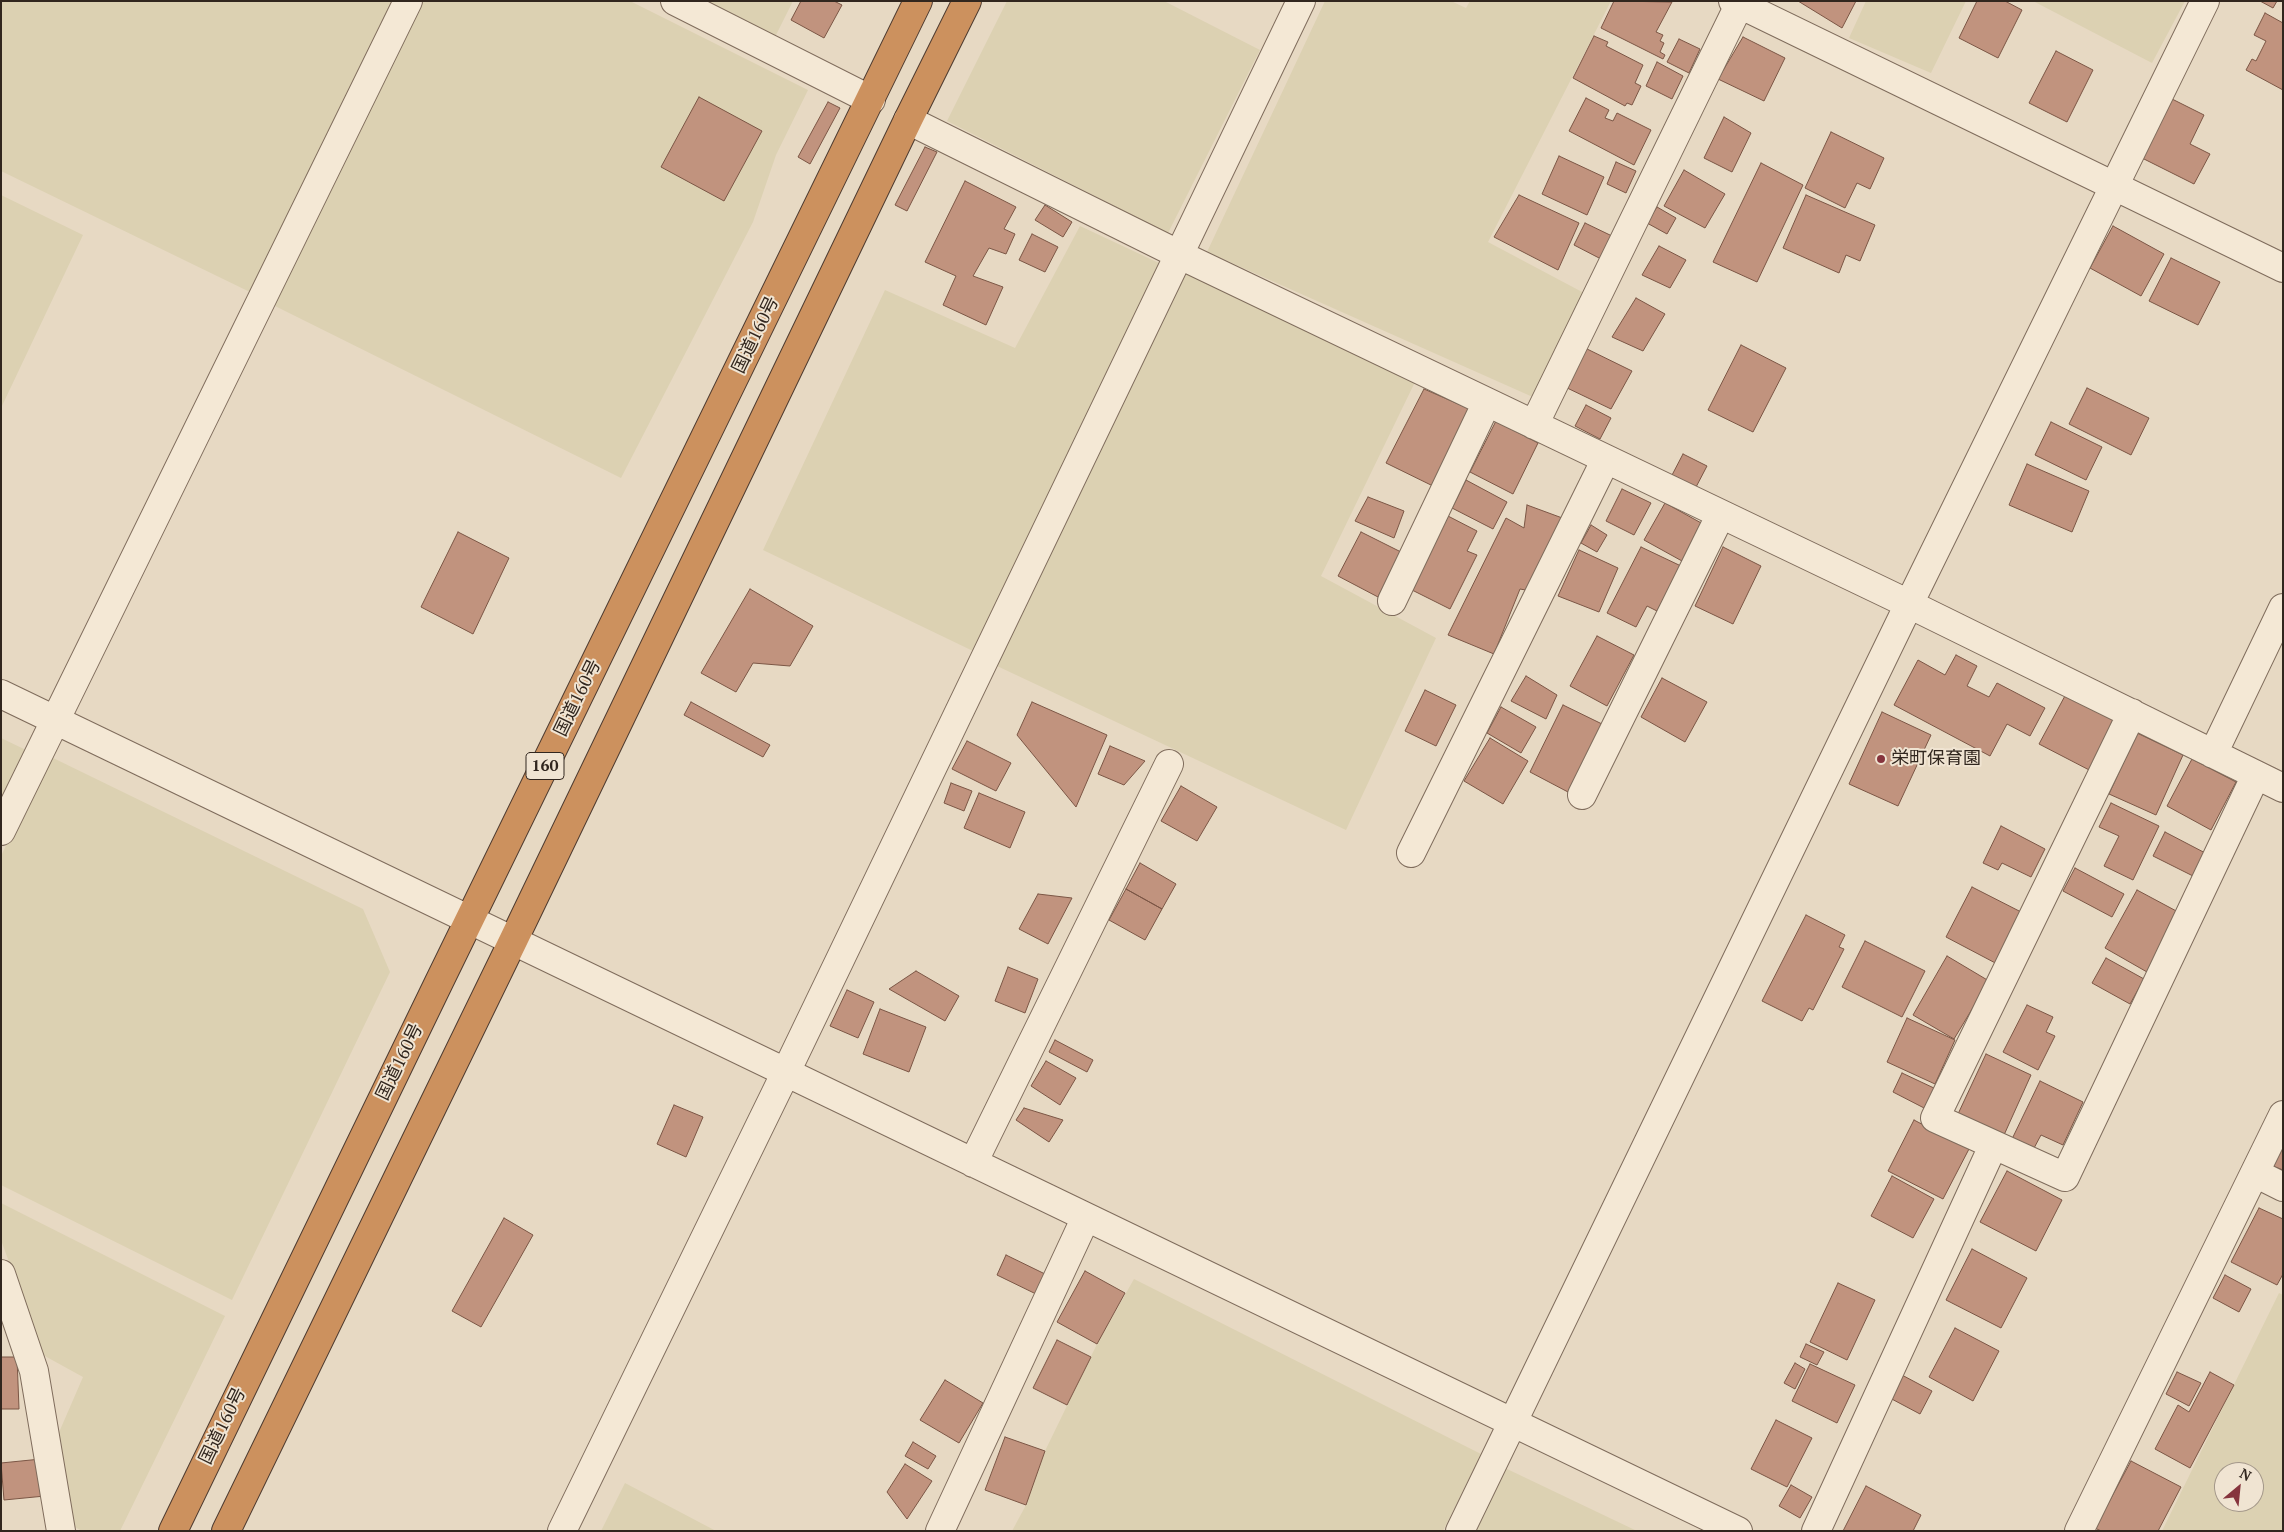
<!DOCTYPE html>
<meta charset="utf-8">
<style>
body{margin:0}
#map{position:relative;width:2284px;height:1532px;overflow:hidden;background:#e7d9c3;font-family:"PT Serif",serif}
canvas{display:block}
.frame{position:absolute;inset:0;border:2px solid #31261e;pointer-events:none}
.north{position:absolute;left:2214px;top:1462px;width:50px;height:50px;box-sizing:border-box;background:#f0e4d2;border:1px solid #a4988a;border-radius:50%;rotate:28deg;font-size:14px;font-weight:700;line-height:20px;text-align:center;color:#31261e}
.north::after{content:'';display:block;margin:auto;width:18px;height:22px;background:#86343d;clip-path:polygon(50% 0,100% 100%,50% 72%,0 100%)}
</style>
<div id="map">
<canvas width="2284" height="1532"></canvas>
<div class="frame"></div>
<div class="north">N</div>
</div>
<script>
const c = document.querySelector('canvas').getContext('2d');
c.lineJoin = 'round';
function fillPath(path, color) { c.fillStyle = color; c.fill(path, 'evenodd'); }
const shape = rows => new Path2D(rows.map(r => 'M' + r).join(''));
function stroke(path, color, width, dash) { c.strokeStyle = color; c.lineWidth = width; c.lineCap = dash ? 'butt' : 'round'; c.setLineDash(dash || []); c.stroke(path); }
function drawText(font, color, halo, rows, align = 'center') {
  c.font = font + ' "PT Serif","Noto Sans JP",serif'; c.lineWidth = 4; c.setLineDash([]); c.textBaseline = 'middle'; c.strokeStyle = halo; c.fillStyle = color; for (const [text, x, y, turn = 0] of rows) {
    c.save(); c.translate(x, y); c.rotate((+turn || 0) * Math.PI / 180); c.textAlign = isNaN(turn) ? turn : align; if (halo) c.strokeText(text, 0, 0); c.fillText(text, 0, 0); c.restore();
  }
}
const farmland = shape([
 [1,1,394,1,254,294,1,171],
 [421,1,630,1,808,90,776,155,753,222,621,478,273,305],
 [694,1,793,1,773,41],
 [1007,1,1164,1,1260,50,1168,233,947,121],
 [1325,1,1451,1,1466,8,1470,1,1611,1,1488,242,1584,293,1535,398,1207,252],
 [1866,1,1966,1,1931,73,1849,38],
 [2033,1,2185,1,2152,63],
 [1,195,83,235,1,408],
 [1080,226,1161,264,973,651,763,550,885,290,1015,348],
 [1186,269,1415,382,1321,576,1436,638,1346,830,997,666],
 [1,738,26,750,1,800],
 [49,756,363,909,390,972,232,1300,1,1185,1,856],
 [1,1203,225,1316,120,1531,82,1531,73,1526,57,1437,83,1377,43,1355,1,1240],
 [1134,1279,1481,1454,1443,1531,1012,1531,1026,1505,1045,1451,1097,1344],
 [2279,1293,2283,1295,2283,1531,2162,1531],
 [2224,1472,2254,1472,2254,1502,2224,1502],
 [1505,1468,1637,1531,1474,1531],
 [625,1483,716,1531,601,1531]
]);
const building = shape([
 [801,1,834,1,842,5,824,38,791,20,801,1],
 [1614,1,1672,2,1656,32,1663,35,1660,41,1664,43,1660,52,1665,55,1663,59,1601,28,1614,1],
 [1798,1,1856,1,1842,28,1798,1],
 [1977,1,2005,1,2022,10,1998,58,1959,38,1977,1],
 [2260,1,2277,1,2273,8,2260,1],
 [2265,13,2283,23,2283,90,2246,70,2252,59,2256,61,2266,41,2254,35,2265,13],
 [1594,36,1608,42,1606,46,1643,65,1635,83,1641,86,1632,105,1627,103,1625,106,1573,78,1594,36],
 [1743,37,1785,58,1764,101,1718,79,1743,37],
 [1679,39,1700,49,1689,73,1667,62,1679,39],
 [2056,51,2093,70,2067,122,2029,103,2056,51],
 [1657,62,1683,76,1672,99,1646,86,1657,62],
 [699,97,762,131,724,201,661,167,699,97],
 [1586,98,1609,110,1605,118,1613,121,1617,113,1651,130,1634,165,1569,131,1586,98],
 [2172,99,2204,115,2190,144,2210,154,2194,184,2142,158,2172,99],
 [828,102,840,108,810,164,798,157,828,102],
 [1724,117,1751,133,1732,172,1704,158,1724,117],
 [1831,132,1884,158,1870,189,1857,183,1845,208,1805,188,1831,132],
 [925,147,937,152,907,211,895,205,925,147],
 [1559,156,1604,177,1587,215,1542,194,1559,156],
 [1616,162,1636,171,1626,193,1607,184,1616,162],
 [1761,163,1803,185,1757,282,1713,262,1761,163],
 [1684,170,1725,194,1705,228,1664,206,1684,170],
 [965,181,1016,207,1004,229,1015,234,1006,254,989,248,973,276,1003,287,986,325,943,305,956,276,925,262,965,181],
 [1519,195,1579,223,1558,270,1494,237,1519,195],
 [1806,195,1875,225,1860,261,1846,255,1839,273,1783,248,1806,195],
 [1045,205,1072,222,1063,237,1035,220,1045,205],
 [1657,207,1676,218,1667,234,1647,223,1657,207],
 [1585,223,1612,236,1601,259,1574,245,1585,223],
 [2113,226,2164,254,2141,296,2090,268,2113,226],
 [1032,234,1058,247,1045,272,1019,260,1032,234],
 [1659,246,1686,260,1670,288,1642,275,1659,246],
 [2171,258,2220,282,2198,325,2149,301,2171,258],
 [1636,298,1665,314,1643,351,1612,337,1636,298],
 [1741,345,1786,368,1753,432,1708,410,1741,345],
 [1585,348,1632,371,1611,409,1563,386,1585,348],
 [2087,388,2149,418,2131,455,2069,424,2087,388],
 [1424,389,1472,410,1435,487,1386,463,1424,389],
 [1586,405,1611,418,1600,439,1575,426,1586,405],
 [1496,421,1538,443,1513,494,1470,472,1496,421],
 [2051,422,2102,447,2086,480,2035,455,2051,422],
 [1683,454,1707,466,1695,489,1671,477,1683,454],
 [2027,464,2089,491,2072,532,2009,505,2027,464],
 [1466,480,1507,502,1493,529,1452,508,1466,480],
 [1622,489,1651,503,1634,535,1606,521,1622,489],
 [1368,497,1404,511,1394,538,1355,521,1368,497],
 [1665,503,1703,524,1682,561,1644,540,1665,503],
 [1527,505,1565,519,1531,591,1520,589,1494,654,1448,635,1506,518,1524,528,1527,505],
 [1446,515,1477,531,1467,551,1477,555,1450,609,1410,589,1446,515],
 [1591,525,1607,535,1597,552,1581,543,1591,525],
 [458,532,509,558,473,634,421,607,458,532],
 [1361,532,1401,552,1378,597,1338,576,1361,532],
 [1641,547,1681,566,1657,611,1647,606,1636,627,1607,613,1641,547],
 [1723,547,1761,566,1733,624,1695,606,1723,547],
 [1579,550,1618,568,1599,612,1558,596,1579,550],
 [750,589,813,626,790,666,753,663,736,692,701,673,750,589],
 [1597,636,1634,655,1607,706,1570,686,1597,636],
 [1956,655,1977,666,1967,686,1989,697,1997,683,2045,708,2030,736,2007,724,1990,756,1894,705,1918,660,1945,675,1956,655],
 [1526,676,1557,695,1546,719,1511,701,1526,676],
 [1662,678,1707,702,1685,742,1641,717,1662,678],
 [1425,690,1456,705,1436,746,1405,731,1425,690],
 [2066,694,2121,723,2095,773,2039,744,2066,694],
 [691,702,770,745,763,757,684,715,691,702],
 [1032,702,1107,735,1076,807,1017,735,1032,702],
 [1563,705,1602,724,1568,792,1530,772,1563,705],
 [1501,707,1536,727,1521,753,1487,733,1501,707],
 [1882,712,1931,735,1898,806,1849,784,1882,712],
 [2137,733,2183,755,2156,815,2109,794,2137,733],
 [1490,738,1528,761,1503,804,1464,781,1490,738],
 [967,741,1011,763,996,791,952,769,967,741],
 [1110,746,1145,761,1124,785,1098,774,1110,746],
 [2192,759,2236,782,2211,830,2167,806,2192,759],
 [951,783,972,791,964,811,944,803,951,783],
 [1181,786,1217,807,1197,841,1161,821,1181,786],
 [979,793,1025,812,1010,848,964,828,979,793],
 [2111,803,2159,826,2133,880,2104,866,2119,836,2099,827,2111,803],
 [2001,826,2045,849,2031,877,2002,863,1998,870,1983,863,2001,826],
 [2165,832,2211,856,2199,879,2153,856,2165,832],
 [1140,863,1176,884,1162,909,1126,889,1140,863],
 [2075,868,2124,894,2112,917,2063,891,2075,868],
 [1972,887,2027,915,2001,966,1946,937,1972,887],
 [1126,889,1162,909,1145,940,1109,920,1126,889],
 [2137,890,2180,913,2147,972,2105,948,2137,890],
 [1038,894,1072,898,1048,944,1019,929,1038,894],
 [1806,915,1845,935,1839,947,1844,949,1813,1010,1809,1008,1802,1021,1762,1001,1806,915],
 [1865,941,1925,971,1902,1017,1842,987,1865,941],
 [1947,956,1989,981,1954,1039,1913,1015,1947,956],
 [2106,958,2144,979,2130,1004,2092,983,2106,958],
 [1008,967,1038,979,1025,1013,995,1001,1008,967],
 [916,971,959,996,945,1021,889,989,916,971],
 [847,990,874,1002,858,1038,830,1026,847,990],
 [2027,1005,2053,1017,2046,1032,2055,1036,2038,1070,2003,1052,2027,1005],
 [880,1009,926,1027,909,1072,863,1054,880,1009],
 [1907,1018,1955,1040,1935,1084,1887,1062,1907,1018],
 [1055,1040,1093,1060,1087,1072,1049,1052,1055,1040],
 [1986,1054,2031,1075,2004,1135,1958,1114,1986,1054],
 [1046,1061,1076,1078,1060,1105,1031,1086,1046,1061],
 [1902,1073,1936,1089,1926,1109,1893,1092,1902,1073],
 [2040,1081,2083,1102,2063,1145,2041,1135,2033,1150,2012,1139,2040,1081],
 [674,1105,703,1117,686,1157,657,1144,674,1105],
 [1024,1108,1063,1120,1049,1142,1016,1120,1024,1108],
 [1914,1120,1969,1149,1943,1199,1888,1171,1914,1120],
 [2283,1145,2283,1170,2273,1166,2283,1145],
 [2007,1171,2062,1200,2036,1251,1980,1222,2007,1171],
 [1892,1176,1934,1199,1913,1238,1871,1216,1892,1176],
 [2259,1208,2283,1219,2283,1274,2277,1285,2231,1262,2259,1208],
 [504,1218,533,1235,481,1327,452,1311,504,1218],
 [1972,1249,2027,1278,2001,1328,1946,1300,1972,1249],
 [1006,1255,1045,1274,1036,1294,997,1275,1006,1255],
 [1085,1271,1125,1293,1097,1344,1057,1322,1085,1271],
 [2225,1275,2251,1289,2239,1312,2213,1298,2225,1275],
 [1838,1283,1875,1300,1847,1360,1810,1342,1838,1283],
 [1955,1328,1999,1351,1973,1401,1929,1377,1955,1328],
 [1057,1340,1091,1357,1067,1405,1033,1388,1057,1340],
 [1806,1344,1824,1352,1817,1365,1800,1357,1806,1344],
 [1,1357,17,1357,19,1409,1,1409,1,1357],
 [1795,1363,1805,1369,1795,1389,1784,1383,1795,1363],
 [1810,1364,1855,1385,1837,1423,1792,1401,1810,1364],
 [2177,1372,2201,1383,2189,1406,2166,1394,2177,1372],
 [2210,1372,2234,1385,2190,1468,2155,1449,2178,1405,2189,1412,2210,1372],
 [1900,1374,1932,1391,1920,1414,1888,1397,1900,1374],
 [945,1380,983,1403,959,1443,920,1420,945,1380],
 [1776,1420,1812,1438,1787,1487,1751,1469,1776,1420],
 [1005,1437,1045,1451,1026,1505,985,1490,1005,1437],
 [913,1442,936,1456,928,1469,905,1456,913,1442],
 [41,1459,45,1496,4,1500,1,1463,41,1459],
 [2131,1461,2181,1487,2158,1531,2101,1531,2095,1528,2131,1461],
 [905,1464,932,1481,907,1519,887,1492,905,1464],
 [1791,1485,1812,1497,1800,1518,1779,1506,1791,1485],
 [1866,1486,1921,1515,1913,1531,1843,1531,1866,1486]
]);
const minor = shape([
 [675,1,871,100],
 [1733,1,2283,268],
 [908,120,1180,255,1909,604,2283,788],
 [1534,425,1741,1],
 [1392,601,1487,402],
 [1,694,1738,1531],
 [2132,713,1935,1118,2065,1177,2256,775],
 [2213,754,2283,608],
 [1582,795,1721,514],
 [1,831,408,1],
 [1411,853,1606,459],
 [973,1163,1169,764],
 [2255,1173,2283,1187],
 [1,1274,34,1371,61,1531],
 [562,1531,786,1072,1301,1],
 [940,1531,1086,1217],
 [1460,1531,1909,604,2205,1],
 [1816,1531,1993,1146],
 [2079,1531,2283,1115]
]);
const highway = shape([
 [173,1531,440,980,918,1],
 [226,1531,513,941,908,120,967,1]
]);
const markers = [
 [1881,759,5,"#86343d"]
];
const shields = [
 [545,766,38]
];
const shieldNames = [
 ["160",545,766]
];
const streetNames = [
 ["国道160号",756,335,-64],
 ["国道160号",578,698,-64],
 ["国道160号",400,1062,-64],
 ["国道160号",223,1426,-64]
];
const poiNames = [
 ["栄町保育園",1891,759]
];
fillPath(farmland, '#dcd1b2');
fillPath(building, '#c1937e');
stroke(building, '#7b5645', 1);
stroke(minor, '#7f6c5c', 30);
stroke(highway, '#4e3b30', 30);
stroke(minor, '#f4e8d5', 28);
stroke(highway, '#cc915e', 28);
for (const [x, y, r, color] of markers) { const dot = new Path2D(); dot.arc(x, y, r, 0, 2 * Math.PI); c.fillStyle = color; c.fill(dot); stroke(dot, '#f0e4d2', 2); }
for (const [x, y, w] of shields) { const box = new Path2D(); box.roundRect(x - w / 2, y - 13.5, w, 27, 4); c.fillStyle = '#f0e4d2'; c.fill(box); stroke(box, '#31261e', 1); }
drawText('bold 16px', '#31261e', null, shieldNames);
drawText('18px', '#31261e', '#f0e4d2', streetNames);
drawText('18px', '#31261e', '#f0e4d2', poiNames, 'left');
</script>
